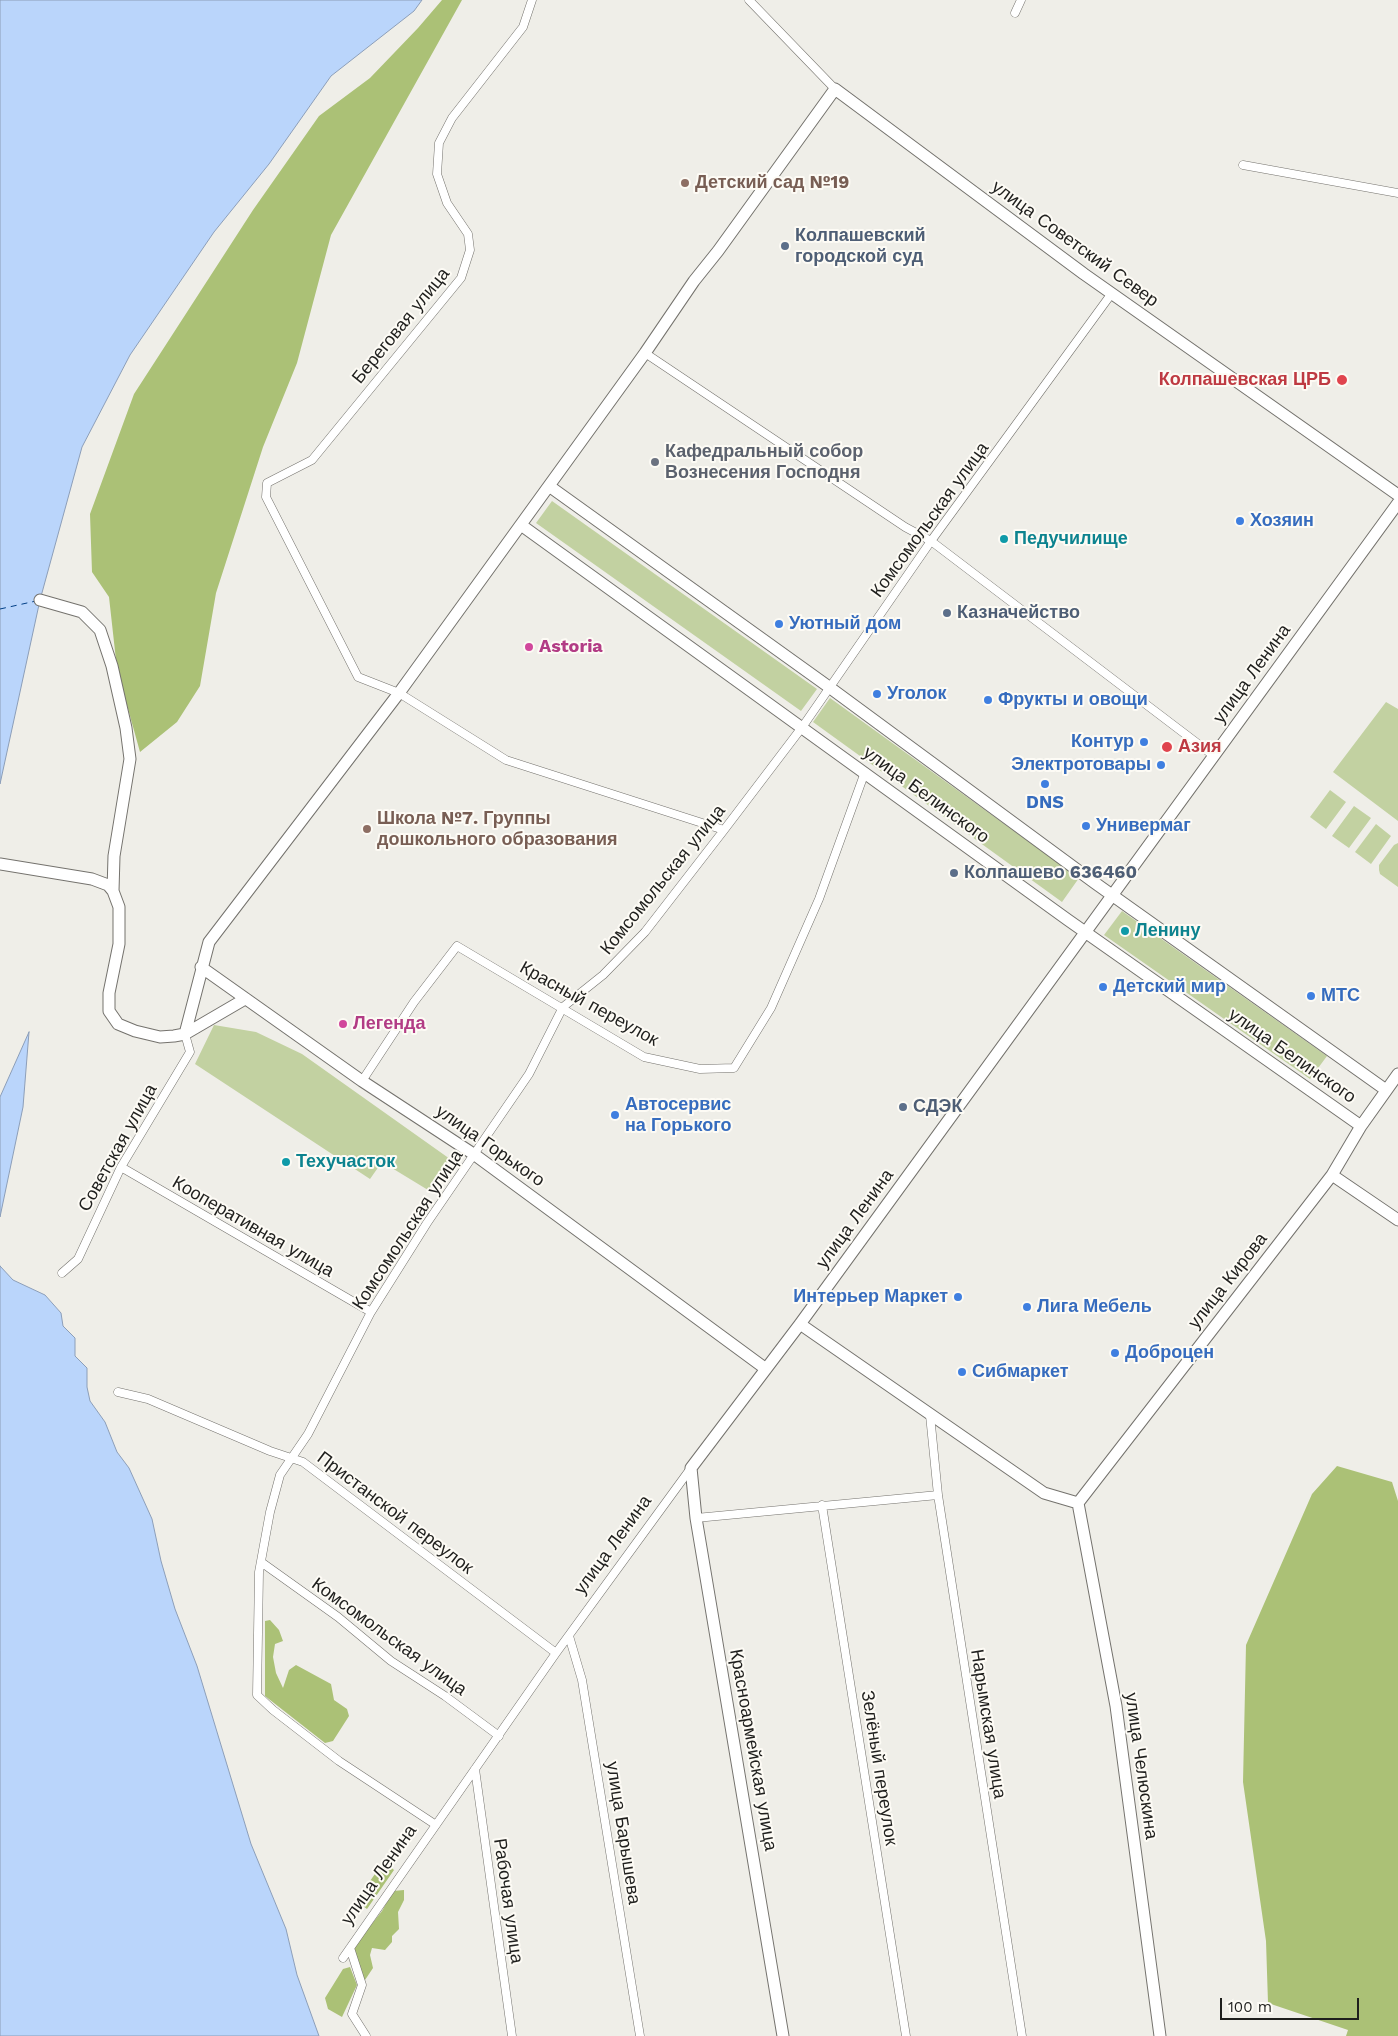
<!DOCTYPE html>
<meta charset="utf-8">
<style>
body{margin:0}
#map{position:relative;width:1398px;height:2036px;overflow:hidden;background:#efeee8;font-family:"Work Sans",sans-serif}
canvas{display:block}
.scale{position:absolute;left:1220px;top:1998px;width:139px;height:22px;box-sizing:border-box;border:2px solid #1f1f1d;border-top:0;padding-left:6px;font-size:15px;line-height:18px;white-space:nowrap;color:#1f1f1d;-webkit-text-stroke:4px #fdfbf5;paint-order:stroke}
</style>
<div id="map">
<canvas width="1398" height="2036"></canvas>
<div class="scale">100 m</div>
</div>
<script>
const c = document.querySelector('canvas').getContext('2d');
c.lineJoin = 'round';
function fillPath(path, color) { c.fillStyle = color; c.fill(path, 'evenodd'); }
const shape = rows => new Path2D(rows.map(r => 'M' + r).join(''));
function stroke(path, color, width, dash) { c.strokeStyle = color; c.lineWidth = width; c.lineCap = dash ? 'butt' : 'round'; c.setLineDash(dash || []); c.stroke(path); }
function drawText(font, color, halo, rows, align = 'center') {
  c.font = font + ' "Work Sans",sans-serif'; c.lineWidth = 4; c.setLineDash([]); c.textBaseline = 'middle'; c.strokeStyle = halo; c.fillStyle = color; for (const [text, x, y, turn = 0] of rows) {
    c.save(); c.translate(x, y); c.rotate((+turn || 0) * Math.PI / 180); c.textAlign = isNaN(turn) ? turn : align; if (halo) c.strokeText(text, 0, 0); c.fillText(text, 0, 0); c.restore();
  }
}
const green = shape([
 [552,501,817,689,801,711,536,523],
 [830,698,1079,878,1062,902,813,722],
 [1386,702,1398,709,1398,821,1333,772],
 [1330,790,1346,802,1326,829,1310,817],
 [1354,806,1371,818,1349,848,1332,836],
 [1376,824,1391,836,1371,864,1355,852],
 [1398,843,1398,887,1380,874,1379,870,1379,865,1394,845],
 [1122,911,1327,1056,1310,1079,1104,935],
 [214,1025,256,1032,302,1054,450,1159,428,1190,382,1162,370,1179,195,1064]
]);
const forest = shape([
 [442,0,462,0,331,235,297,363,263,447,216,593,200,686,177,722,140,752,117,669,109,597,92,572,90,514,134,394,253,210,319,116,370,78,418,28],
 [1337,1466,1392,1482,1398,1501,1398,2036,1346,2036,1348,2030,1268,2003,1266,1941,1243,1782,1246,1645,1312,1494],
 [270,1620,279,1630,283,1641,275,1644,273,1657,276,1673,283,1688,289,1670,296,1665,331,1684,334,1700,347,1709,349,1716,333,1741,325,1743,265,1696,265,1621],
 [384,1861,394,1870,367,1909,356,1901],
 [404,1890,404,1900,398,1912,399,1929,392,1936,392,1942,385,1950,372,1948,370,1955,373,1968,365,1980,359,1974,352,1949,382,1911,393,1891],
 [350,1967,357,1985,342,2017,328,2009,325,1998,343,1969]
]);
const water = shape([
 [0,0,422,0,414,11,331,76,269,164,214,232,130,355,82,447,40,600,0,784,0,0],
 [29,1032,23,1107,0,1217,0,1097,29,1032],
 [0,1266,13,1280,45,1295,61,1313,63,1326,75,1338,75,1356,87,1368,87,1387,90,1401,105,1422,117,1452,129,1468,152,1519,161,1561,175,1609,197,1666,251,1844,286,1929,297,1975,319,2036,0,2036,0,1266]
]);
const ferry = shape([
 [0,609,36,601]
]);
const street = shape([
 [532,0,523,27,452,118,439,143,437,174,447,203,468,234,470,250,461,278,312,460,267,483,266,497,358,677,399,693,506,760,724,830],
 [749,0,835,89],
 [1015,13,1021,0],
 [1243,165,1398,193],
 [645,353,905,527,931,541,1214,756],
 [362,1081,414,1002,457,946,644,1057,700,1069,734,1068,771,1008,819,899,865,772],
 [121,1167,371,1312],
 [62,1273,78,1259,121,1167,190,1052,185,1034],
 [118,1392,148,1399,270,1451,303,1462,556,1653],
 [930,1415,938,1495,1022,2036],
 [822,1505,906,2036],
 [696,1518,938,1495],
 [261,1562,338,1617,391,1661,445,1696,499,1736],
 [569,1636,582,1680,640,2036],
 [475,1769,512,2036],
 [436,1825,339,1761,273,1710,257,1695,259,1572,270,1512,280,1475,308,1434,371,1312,427,1223,529,1074,563,1007,603,975,645,932,724,830,803,726,931,541,1112,293],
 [350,1948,362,1985,352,2014,366,2036],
 [343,1958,556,1653,691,1468]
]);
const secondary = shape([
 [549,486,829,687,1095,883,1386,1090],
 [521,525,1068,920,1361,1126],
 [40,600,82,612,100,630,112,666,126,728,130,759,114,856,113,891,119,907,119,944,109,993,109,1011,118,1024,135,1031,160,1037,174,1036,185,1034,245,999],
 [0,864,92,879,108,885,113,891],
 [201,967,362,1081,475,1155,766,1369],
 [185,1034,209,942,399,693,645,353,694,281,718,251,835,89,1084,274,1398,495],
 [1332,1175,1398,1220],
 [800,1324,1044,1493,1078,1503],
 [1078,1503,1116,1706,1160,2036],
 [1078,1503,1332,1175,1361,1126,1398,1074],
 [783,2036,696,1518,691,1468,800,1324,1398,503]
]);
const markers = [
 [685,183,5,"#8d6e63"],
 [785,246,5,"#5c6f8a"],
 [1342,380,6,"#e0444e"],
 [655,462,5,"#6b7280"],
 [1240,521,5,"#3f7fe0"],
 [1004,539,5,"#0f9aa8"],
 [947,613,5,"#5c6f8a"],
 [779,624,5,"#3f7fe0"],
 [529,647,5,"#d1479c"],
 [877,694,5,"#3f7fe0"],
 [988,700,5,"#3f7fe0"],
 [1144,742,5,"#3f7fe0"],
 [1167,747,6,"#e0444e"],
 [1161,765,5,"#3f7fe0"],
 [1045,784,5,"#3f7fe0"],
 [1086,826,5,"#3f7fe0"],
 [367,829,5,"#8d6e63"],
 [954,873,5,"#5c6f8a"],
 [1125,931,5,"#0f9aa8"],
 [1103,987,5,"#3f7fe0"],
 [1311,996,5,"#3f7fe0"],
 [343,1024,5,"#d1479c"],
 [903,1107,5,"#5c6f8a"],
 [615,1115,5,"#3f7fe0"],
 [286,1162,5,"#0f9aa8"],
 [958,1297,5,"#3f7fe0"],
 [1027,1307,5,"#3f7fe0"],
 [1115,1353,5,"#3f7fe0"],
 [962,1372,5,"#3f7fe0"]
];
const educationNames = [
 ["Детский сад №19",695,183],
 ["Школа №7. Группы",377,819],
 ["дошкольного образования",377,840]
];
const serviceNames = [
 ["Колпашевский",795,236],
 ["городской суд",795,257],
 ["Казначейство",957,613],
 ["Колпашево 636460",964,873],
 ["СДЭК",913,1107]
];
const streetNames = [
 ["улица Советский Север",1075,244,36],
 ["Береговая улица",401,326,-51],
 ["Комсомольская улица",930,520,-54],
 ["улица Ленина",1252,674,-54],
 ["улица Белинского",926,795,36],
 ["Комсомольская улица",663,880,-51],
 ["Красный переулок",589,1004,29],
 ["улица Белинского",1292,1056,35],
 ["улица Горького",490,1146,35],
 ["Советская улица",118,1148,-61],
 ["улица Ленина",855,1219,-54],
 ["Кооперативная улица",253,1227,30],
 ["Комсомольская улица",408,1230,-57],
 ["улица Кирова",1228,1281,-52],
 ["Пристанской переулок",395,1513,37],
 ["улица Ленина",613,1545,-54],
 ["Комсомольская улица",389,1637,36],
 ["Нарымская улица",988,1724,81],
 ["Красноармейская улица",753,1750,80],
 ["улица Челюскина",1141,1766,82],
 ["Зелёный переулок",879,1768,81],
 ["улица Барышева",623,1833,81],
 ["улица Ленина",379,1875,-55],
 ["Рабочая улица",508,1901,82]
];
const healthNames = [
 ["Колпашевская ЦРБ",1331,380],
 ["Азия",1178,747,"left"]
];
const worshipNames = [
 ["Кафедральный собор",665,452],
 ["Вознесения Господня",665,473]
];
const shopNames = [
 ["Хозяин",1250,521],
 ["Уютный дом",789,624],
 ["Уголок",887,694],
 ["Фрукты и овощи",998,700],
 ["Контур",1134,742,"right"],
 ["Электротовары",1151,765,"right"],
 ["DNS",1045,803,"center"],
 ["Универмаг",1096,826],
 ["Детский мир",1113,987],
 ["МТС",1321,996],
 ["Автосервис",625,1105],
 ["на Горького",625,1126],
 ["Интерьер Маркет",948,1297,"right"],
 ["Лига Мебель",1037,1307],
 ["Доброцен",1125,1353],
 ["Сибмаркет",972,1372]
];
const cultureNames = [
 ["Педучилище",1014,539],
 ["Ленину",1135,931],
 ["Техучасток",296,1162]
];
const hotelNames = [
 ["Astoria",539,647],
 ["Легенда",353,1024]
];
fillPath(green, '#c2d1a1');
fillPath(forest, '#abc176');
fillPath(water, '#bad5fb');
stroke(water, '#8c9eb8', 1);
stroke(ferry, '#013f86', 1, [6, 5]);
stroke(street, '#74726d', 9);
stroke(secondary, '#74726d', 13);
stroke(street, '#fff', 8);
stroke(secondary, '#fff', 11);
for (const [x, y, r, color] of markers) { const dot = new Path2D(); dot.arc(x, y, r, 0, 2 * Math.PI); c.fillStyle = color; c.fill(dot); stroke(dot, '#fdfbf5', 2); }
drawText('bold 18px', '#785e54', '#fdfbf5', educationNames, 'left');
drawText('bold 18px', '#4e5e75', '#fdfbf5', serviceNames, 'left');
drawText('18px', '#1f1f1d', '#fdfbf5', streetNames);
drawText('bold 18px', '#be3a42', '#fdfbf5', healthNames, 'right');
drawText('bold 18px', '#5b616d', '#fdfbf5', worshipNames, 'left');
drawText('bold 18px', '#366cbe', '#fdfbf5', shopNames, 'left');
drawText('bold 18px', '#0d838f', '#fdfbf5', cultureNames, 'left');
drawText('bold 18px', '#b23c85', '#fdfbf5', hotelNames, 'left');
</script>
